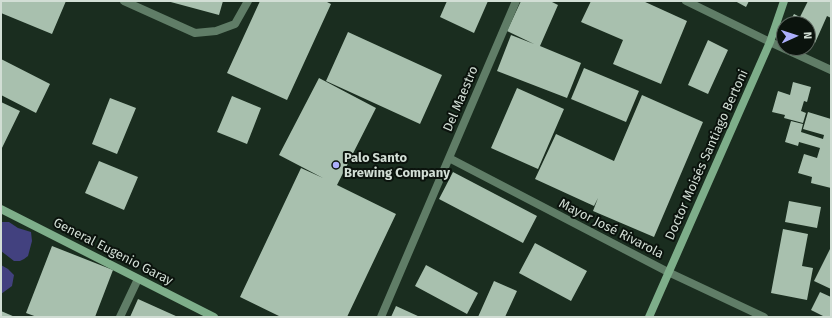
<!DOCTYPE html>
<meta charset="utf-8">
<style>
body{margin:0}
#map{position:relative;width:832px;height:318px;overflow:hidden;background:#1a2d1f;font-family:"Fira Sans",sans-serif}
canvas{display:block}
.frame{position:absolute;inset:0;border:2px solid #d2ded5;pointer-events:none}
.north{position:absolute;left:776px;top:16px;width:40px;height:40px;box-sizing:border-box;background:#0b130d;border:1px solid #5b645d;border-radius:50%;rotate:87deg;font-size:11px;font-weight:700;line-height:16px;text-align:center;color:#d2ded5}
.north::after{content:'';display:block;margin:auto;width:14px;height:18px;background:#acaffb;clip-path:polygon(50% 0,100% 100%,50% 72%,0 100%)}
</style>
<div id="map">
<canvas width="832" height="318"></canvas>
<div class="frame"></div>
<div class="north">N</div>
</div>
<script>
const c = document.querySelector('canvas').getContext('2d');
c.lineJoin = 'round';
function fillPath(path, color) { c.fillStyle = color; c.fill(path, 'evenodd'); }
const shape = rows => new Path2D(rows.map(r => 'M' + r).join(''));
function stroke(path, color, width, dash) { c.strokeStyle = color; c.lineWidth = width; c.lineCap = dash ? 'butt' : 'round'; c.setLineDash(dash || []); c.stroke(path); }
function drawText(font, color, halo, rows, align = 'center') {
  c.font = font + ' "Fira Sans",sans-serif'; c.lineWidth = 4; c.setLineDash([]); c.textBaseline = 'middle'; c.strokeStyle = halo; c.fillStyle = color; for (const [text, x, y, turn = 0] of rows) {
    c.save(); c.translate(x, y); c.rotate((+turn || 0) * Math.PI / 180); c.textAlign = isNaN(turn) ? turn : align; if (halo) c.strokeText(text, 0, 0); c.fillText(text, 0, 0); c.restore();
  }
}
const green = shape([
 [1,222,9,222,18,228,31,232,32,241,28,256,24,259,20,261,14,261,1,251],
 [1,265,8,269,14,275,12,286,1,294]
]);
const building = shape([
 [1,1,66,1,52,34,1,13],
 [167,1,223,1,219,15],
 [260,1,325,1,331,4,287,100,227,73],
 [447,1,488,1,474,33,440,17],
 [521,1,550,1,558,5,540,46,581,63,567,98,497,71,511,35,534,44,507,31],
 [591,1,643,1,687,21,661,84,613,64,623,40,581,22],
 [735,1,749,1,746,7],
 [808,1,831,1,831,18,827,16,815,43,808,39,808,24,789,23,794,14,800,17],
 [348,32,442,75,420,124,326,81],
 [708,40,728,50,708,94,688,85],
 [1,59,50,84,36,113,1,95],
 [584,68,639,91,626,122,571,99],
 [319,78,376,108,337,185,396,214,347,317,281,317,240,297,301,168,323,178,279,155],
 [793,82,811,87,807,102,804,101,801,111,806,113,803,123,784,118,785,115,772,112,778,91,790,95],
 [517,88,564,109,538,169,491,148],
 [642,95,703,122,654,237,593,211,598,198,594,206,535,179,556,134,614,161],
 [232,96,261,108,247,144,217,132],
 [110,98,136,108,117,154,92,144],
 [1,102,20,111,1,150],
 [808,112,831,119,831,188,811,183,812,177,798,173,804,154,817,158,820,148,799,142,798,146,785,142,791,121,803,124,801,132,823,139,824,135,803,129],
 [99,161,138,177,124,210,85,193],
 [453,172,537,216,523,243,439,199],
 [789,201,821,207,817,228,785,222],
 [783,229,808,234,802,266,813,268,807,300,771,293],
 [535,243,587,271,571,301,519,273],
 [52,246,113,270,95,317,37,317,26,313],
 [831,247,831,289,814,281],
 [426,265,478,293,467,314,415,286],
 [494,281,517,291,505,317,478,317],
 [820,292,831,297,831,317,825,317,811,310],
 [138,299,178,317,130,317],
 [396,306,420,317,391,317],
 [1,311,15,317,1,317]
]);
const street = shape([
 [124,1,195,33,216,31,235,24,248,1],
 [686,1,770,42,831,70],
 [449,158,668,272,764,317],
 [120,317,138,279],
 [381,317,516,1]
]);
const secondary = shape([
 [1,209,214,317],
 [649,317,770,42,784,1]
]);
const markers = [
 [336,165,4,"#acaffb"]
];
const streetNames = [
 ["Del Maestro",461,99,-67],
 ["Doctor Moisés Santiago Bertoni",707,155,-66],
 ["Mayor José Rivarola",611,229,27],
 ["General Eugenio Garay",113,252,27]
];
const poiNames = [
 ["Palo Santo",344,158],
 ["Brewing Company",344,173]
];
fillPath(green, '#42417f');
fillPath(building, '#a8c0ae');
stroke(street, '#607d67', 8);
stroke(secondary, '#7eae8a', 8);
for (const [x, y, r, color] of markers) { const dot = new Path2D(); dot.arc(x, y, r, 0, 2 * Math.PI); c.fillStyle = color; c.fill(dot); stroke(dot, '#0b130d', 1.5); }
drawText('13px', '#d2ded5', '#0b130d', streetNames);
drawText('bold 13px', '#d2ded5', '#0b130d', poiNames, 'left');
</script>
